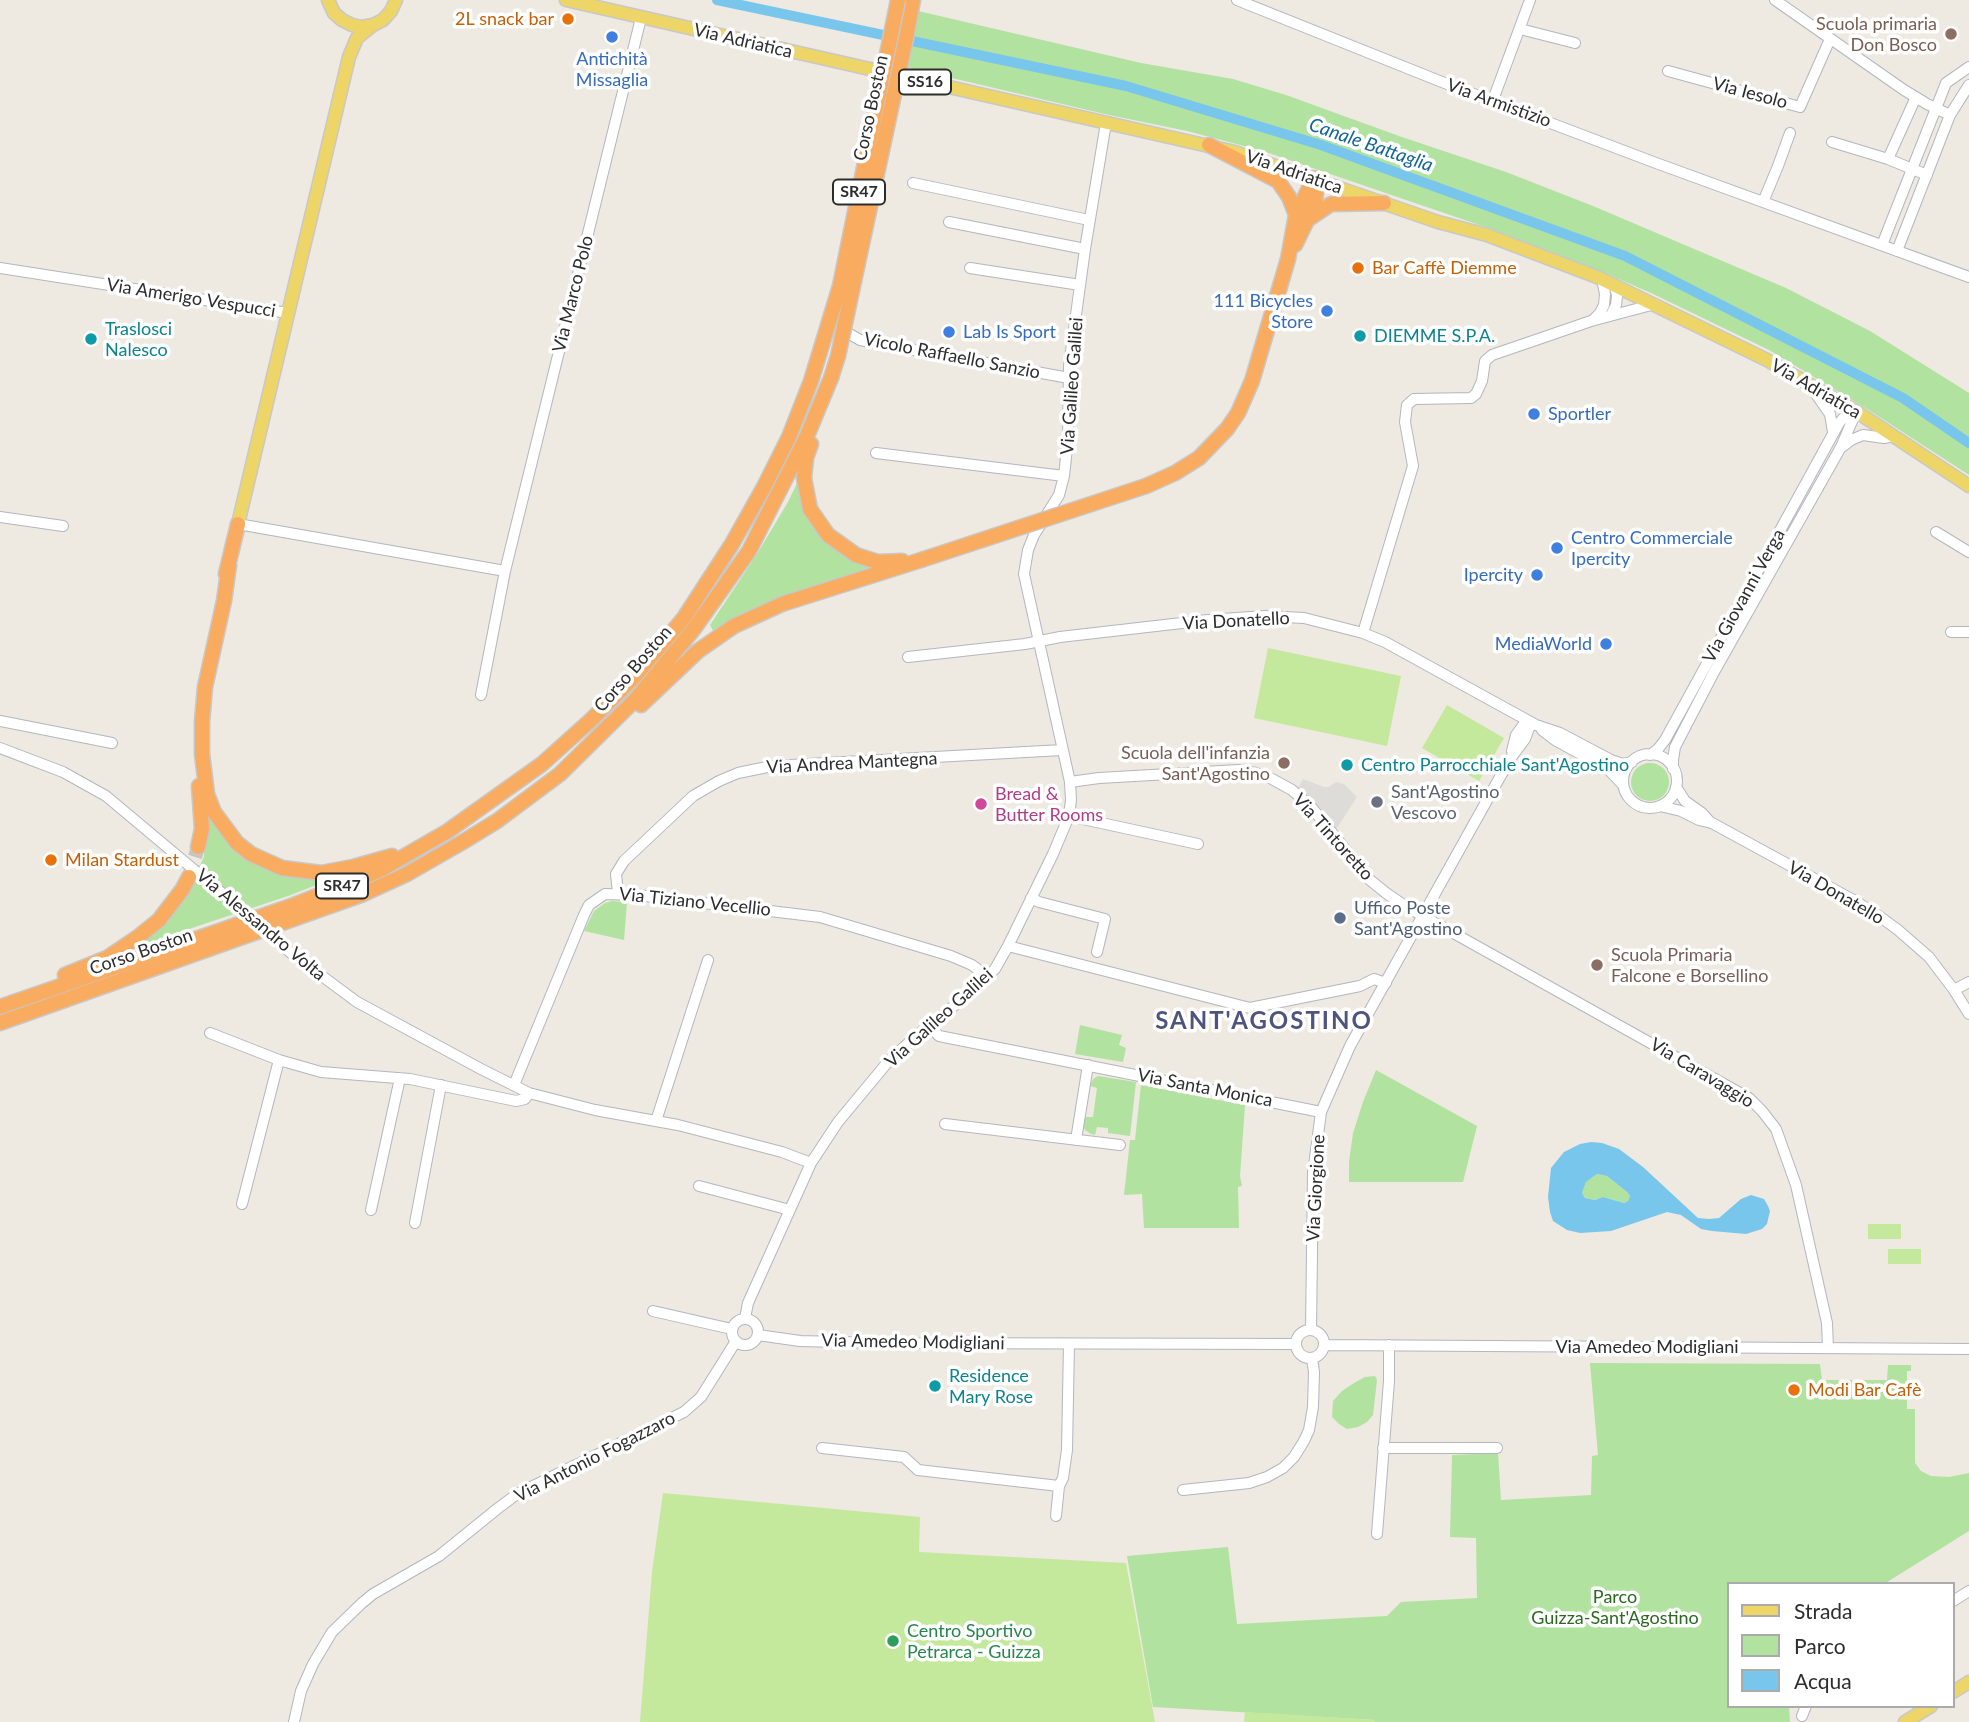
<!DOCTYPE html>
<meta charset="utf-8">
<style>
body{margin:0}
#map{position:relative;width:1969px;height:1722px;overflow:hidden;background:#eee9e1;font-family:Lato,sans-serif}
canvas{display:block}
.legend{position:absolute;left:1727px;top:1582px;width:228px;height:126px;box-sizing:border-box;background:#fff;border:2px solid #ababab;margin:0;padding:9px 12px;list-style:none;font-size:21px;color:#2d2d2d}
.legend li{display:flex;align-items:center;gap:14px;height:35px}
.legend b{width:35px;border:2px solid #ababab}
</style>
<div id="map">
<canvas width="1969" height="1722"></canvas>
<ul class="legend">
<li><b style="height:9px;background:#edd667"></b>Strada</li>
<li><b style="height:19px;background:#b2e2a0"></b>Parco</li>
<li><b style="height:19px;background:#78c6ec"></b>Acqua</li>
</ul>
</div>
<script>
const c = document.querySelector('canvas').getContext('2d');
c.lineJoin = 'round';
function fillPath(path, color) { c.fillStyle = color; c.fill(path, 'evenodd'); }
const shape = rows => new Path2D(rows.map(r => 'M' + r).join(''));
function stroke(path, color, width, dash) { c.strokeStyle = color; c.lineWidth = width; c.lineCap = dash ? 'butt' : 'round'; c.setLineDash(dash || []); c.stroke(path); }
function drawText(font, color, halo, rows, align = 'center') {
  c.font = font + ' Lato,sans-serif'; c.lineWidth = 7; c.setLineDash([]); c.textBaseline = 'middle'; c.strokeStyle = halo; c.fillStyle = color; for (const [text, x, y, turn = 0] of rows) {
    c.save(); c.translate(x, y); c.rotate((+turn || 0) * Math.PI / 180); c.textAlign = isNaN(turn) ? turn : align; if (halo) c.strokeText(text, 0, 0); c.fillText(text, 0, 0); c.restore();
  }
}
const green = shape([
 [914,10,1141,63,1233,79,1286,95,1399,136,1506,172,1593,206,1786,288,1870,331,1969,393,1969,475,1867,409,1769,350,1651,293,1598,270,1488,228,1263,151,1187,131,1109,115,905,67],
 [801,475,807,509,856,556,918,561,715,634,710,625,757,554,788,502],
 '1631 782a19 19 0 1 1 38 0a19 19 0 1 1-38 0Z',
 [214,819,247,856,320,877,321,883,291,895,165,937,144,946,142,940,188,890,204,857,206,822],
 [612,901,627,902,624,940,584,931,594,911,605,903],
 [1080,1025,1122,1035,1119,1045,1126,1048,1123,1062,1075,1054],
 [1376,1070,1477,1126,1463,1182,1349,1182,1349,1162,1353,1133,1363,1102],
 [1098,1076,1136,1082,1130,1136,1108,1133,1108,1128,1097,1127,1095,1135,1091,1134,1085,1130,1083,1125,1085,1117,1093,1117,1097,1088,1090,1086,1093,1079],
 [1141,1085,1245,1105,1240,1176,1242,1186,1238,1187,1239,1228,1144,1228,1142,1194,1124,1195,1130,1140,1135,1140],
 [1597,1174,1607,1176,1627,1192,1630,1196,1628,1201,1624,1203,1603,1197,1595,1200,1585,1198,1582,1193,1586,1182],
 [1590,1363,1820,1364,1822,1380,1887,1380,1888,1365,1911,1365,1911,1371,1907,1371,1907,1409,1915,1409,1915,1463,1921,1471,1931,1476,1949,1477,1969,1473,1969,1531,1884,1584,1729,1584,1729,1706,1789,1706,1790,1722,1375,1722,1374,1720,1153,1707,1127,1556,1228,1547,1237,1624,1387,1616,1401,1602,1477,1598,1476,1538,1450,1537,1452,1455,1498,1453,1501,1500,1591,1495,1592,1456,1598,1455],
 [1375,1376,1377,1380,1373,1415,1367,1422,1358,1427,1347,1429,1339,1424,1332,1417,1333,1401,1342,1391,1354,1383,1365,1377]
]);
const pitch = shape([
 [1268,648,1401,676,1387,746,1254,718],
 [1447,705,1504,738,1479,781,1422,748],
 [1868,1224,1901,1224,1901,1239,1868,1239],
 [1888,1249,1921,1249,1921,1264,1888,1264],
 [663,1493,920,1517,919,1552,1126,1563,1155,1722,640,1722,652,1572],
 [1245,1712,1375,1720,1375,1722,1244,1722]
]);
const plaza = shape([
 [1303,779,1324,787,1329,787,1336,782,1344,784,1357,797,1335,831,1317,808,1298,788]
]);
const water = shape([
 [1591,1142,1602,1143,1619,1149,1643,1167,1698,1218,1709,1219,1719,1218,1741,1199,1751,1195,1764,1199,1768,1206,1770,1211,1767,1224,1762,1229,1746,1234,1712,1231,1701,1229,1681,1215,1667,1212,1611,1231,1580,1233,1567,1230,1553,1221,1550,1212,1548,1197,1551,1168,1564,1152,1580,1144],
 [1597,1174,1607,1176,1627,1192,1630,1196,1628,1201,1624,1203,1603,1197,1595,1200,1585,1198,1582,1193,1586,1182]
]);
const canal = shape([
 [717,0,1126,86,1321,145,1625,256,1903,398,1969,443]
]);
const highwayTunnel = shape([
 [189,877,198,847]
]);
const minor = shape([
 [1237,0,1442,82,1656,163,1969,277],
 [1775,0,1904,90,1927,104,1950,115],
 [1520,29,1575,43],
 [1668,71,1800,107,1830,39],
 [1493,100,1530,0],
 [1832,142,1888,159,1927,175],
 [1888,159,1916,97],
 [913,183,1089,220],
 [1763,202,1778,166,1790,133],
 [949,222,1085,249],
 [1882,245,1946,83,1969,67],
 [1897,251,1950,115,1969,85],
 [0,268,288,313],
 [970,268,1080,285],
 [1611,315,1616,305,1617,296,1615,285],
 [1592,321,1600,313,1604,305,1605,294,1602,279],
 [841,329,860,340,1069,378],
 [1811,387,1830,414,1833,432],
 [1842,447,1851,440,1863,435,1884,438,1894,436],
 [876,453,1064,476],
 [0,517,63,526],
 [238,524,505,571],
 [1936,532,1969,552],
 [1951,632,1969,632],
 [1363,633,1413,466,1405,422,1407,405,1414,399,1471,398,1476,394,1482,381,1485,361,1492,355,1591,321,1655,304],
 [908,657,1025,644,1060,637,1208,620,1265,616,1304,618,1363,633,1385,642,1536,725,1560,733,1611,760,1623,764,1632,762],
 [481,695,505,571,641,18],
 [0,721,112,743],
 [1542,730,1555,740,1608,769,1623,785],
 [0,748,63,772,106,796,229,899],
 [1512,751,1516,735,1527,720],
 '1623 781a27 27 0 1 1 54 0a27 27 0 1 1-54 0Z',
 [1650,755,1658,749,1665,740,1839,423,1846,415,1854,410],
 [1673,769,1673,760,1675,747,1714,672,1841,447,1853,419,1854,410],
 [1070,782,1099,778,1239,770,1256,773,1272,779,1292,790,1312,808,1370,880,1386,893,1405,906,1749,1098,1762,1111,1776,1129,1796,1185,1827,1323,1828,1348],
 [1676,787,1685,801,1702,813,1711,823],
 [1660,806,1681,811,1699,820,1712,823,1855,901,1879,916,1898,930,1929,957,1954,990,1969,1014],
 [1069,816,1198,844],
 [618,893,616,874,624,861,693,796,719,781,738,773,772,766,1062,750],
 [1031,898,1039,902,1105,919,1097,952],
 [1008,946,1250,1008,1360,986,1374,979,1386,983],
 [291,953,357,1002,481,1069,529,1093,595,1110,678,1125,782,1152,811,1163],
 [1954,990,1969,982],
 [929,1025,939,1036,1321,1112],
 [210,1033,279,1060,321,1072,410,1079,516,1101,525,1099,529,1093],
 [514,1085,584,915,589,905,605,894,637,895,820,917,951,956,972,965,988,977],
 [656,1121,708,960],
 [945,1124,1120,1145],
 [1076,1140,1088,1065],
 [699,1186,790,1210],
 [242,1204,279,1060],
 [371,1210,400,1078],
 [415,1223,441,1085],
 [653,1311,732,1329],
 [745,1318,748,1303,811,1163,838,1122,887,1063,915,1037,970,993,995,969,1008,946,1053,854,1069,816,1071,800,1070,782,1024,574,1028,550,1034,535,1059,495,1064,476,1068,439,1069,366,1085,249,1106,123],
 '732 1332a13 13 0 1 1 26 0a13 13 0 1 1-26 0Z',
 '1296 1344a14 14 0 1 1 28 0a14 14 0 1 1-28 0Z',
 [1311,1330,1313,1173,1321,1112,1350,1046,1510,759,1525,739,1531,723],
 [758,1335,800,1341,879,1343,1296,1344],
 [1325,1345,1969,1349],
 [822,1448,904,1457,918,1470,1059,1486],
 [1383,1448,1497,1448],
 [1183,1490,1249,1483,1267,1477,1283,1468,1294,1457,1304,1441,1309,1430,1313,1407,1314,1372,1312,1359],
 [1056,1516,1059,1486,1063,1478,1067,1450,1069,1344],
 [1377,1534,1389,1381,1389,1345],
 [1953,1601,1969,1591],
 [1802,1716,1806,1706],
 [294,1722,301,1691,313,1664,332,1632,362,1603,373,1594,439,1556,497,1509,517,1494,684,1412,701,1397,736,1341]
]);
const major = shape([
 [328,0,334,13,342,20,352,25,362,27,373,25,383,20,391,11,396,0],
 [566,0,1235,152,1438,222,1487,235,1597,277,1767,360,1854,410,1969,486],
 [238,524,349,57,357,38,373,25],
 [1953,1692,1969,1682],
 [1905,1722,1931,1706]
]);
const highway = shape([
 [906,38,913,0],
 [1209,145,1278,181,1289,197,1296,215],
 [1310,218,1331,204,1384,203],
 [1295,245,1315,204,1316,193,1314,180],
 [811,444,806,458,804,478,810,509,828,535,856,555,878,562,902,561],
 [1146,486,1175,473,1199,458,1227,429,1238,413,1252,381,1288,259,1296,215,1314,178],
 [229,565,224,601,205,687,202,722,202,754,207,794,214,812,237,843,251,854,282,868,321,873,353,867,392,856],
 [226,574,238,524],
 [641,705,698,651,734,626,782,604,921,560],
 [198,847,202,829,199,786],
 [65,975,107,958,138,937,159,920,182,890,189,877],
 [0,1007,294,905,353,882,382,869,448,831,542,764,591,720,635,676,684,618,732,544,764,487,789,437,811,381],
 [0,1023,361,895,407,874,461,843,497,821,560,774,635,700,693,630,749,551,807,436,831,378]
]);
const minorBridge = shape([
 [229,899,291,953]
]);
const highwayBridge = shape([
 [831,378,838,356,906,38],
 [811,381,840,286,898,0],
 [921,560,1146,486]
]);
const markers = [
 [568,19,7,"#e8710a"],
 [1951,34,7,"#8d6e63"],
 [612,37,7,"#3f7fe0"],
 [1358,268,7,"#e8710a"],
 [1327,311,7,"#3f7fe0"],
 [949,332,7,"#3f7fe0"],
 [1360,336,7,"#0f9aa8"],
 [91,339,7,"#0f9aa8"],
 [1534,414,7,"#3f7fe0"],
 [1557,548,7,"#3f7fe0"],
 [1537,575,7,"#3f7fe0"],
 [1606,644,7,"#3f7fe0"],
 [1284,763,7,"#8d6e63"],
 [1347,765,7,"#0f9aa8"],
 [1377,802,7,"#6b7280"],
 [981,804,7,"#d1479c"],
 [51,860,7,"#e8710a"],
 [1340,918,7,"#5c6f8a"],
 [1597,965,7,"#8d6e63"],
 [935,1386,7,"#0f9aa8"],
 [1794,1390,7,"#e8710a"],
 [893,1641,7,"#2e9e5b"]
];
const shields = [
 [925,82,52],
 [859,192,52],
 [342,886,52]
];
const shieldNames = [
 ["SS16",925,82],
 ["SR47",859,192],
 ["SR47",342,886]
];
const foodNames = [
 ["2L snack bar",554,19,"right"],
 ["Bar Caffè Diemme",1372,268],
 ["Milan Stardust",65,860],
 ["Modi Bar Cafè",1808,1390]
];
const educationNames = [
 ["Scuola primaria",1937,24],
 ["Don Bosco",1937,45],
 ["Scuola dell'infanzia",1270,753],
 ["Sant'Agostino",1270,774],
 ["Scuola Primaria",1611,955,"left"],
 ["Falcone e Borsellino",1611,976,"left"]
];
const streetNames = [
 ["Via Adriatica",743,41,13],
 ["Via Iesolo",1750,93,15],
 ["Via Armistizio",1499,103,20],
 ["Corso Boston",871,108,-78],
 ["Via Adriatica",1294,172,19],
 ["Via Marco Polo",573,294,-76],
 ["Via Amerigo Vespucci",191,298,9],
 ["Vicolo Raffaello Sanzio",952,356,11],
 ["Via Galileo Galilei",1072,386,-86],
 ["Via Adriatica",1816,389,30],
 ["Via Giovanni Verga",1744,596,-61],
 ["Via Donatello",1236,621,-3],
 ["Corso Boston",633,669,-49],
 ["Via Andrea Mantegna",852,763,-3],
 ["Via Tintoretto",1333,837,48],
 ["Via Donatello",1836,893,30],
 ["Via Tiziano Vecellio",695,902,6],
 ["Via Alessandro Volta",261,925,40],
 ["Corso Boston",141,952,-19],
 ["Via Galileo Galilei",939,1018,-42],
 ["Via Caravaggio",1702,1073,31],
 ["Via Santa Monica",1205,1088,11],
 ["Via Giorgione",1316,1188,-87],
 ["Via Amedeo Modigliani",913,1342,1],
 ["Via Amedeo Modigliani",1647,1347],
 ["Via Antonio Fogazzaro",595,1457,-27]
];
const shopNames = [
 ["Antichità",612,59,"center"],
 ["Missaglia",612,80,"center"],
 ["111 Bicycles",1313,301],
 ["Store",1313,322],
 ["Lab Is Sport",963,332,"left"],
 ["Sportler",1548,414,"left"],
 ["Centro Commerciale",1571,538,"left"],
 ["Ipercity",1571,559,"left"],
 ["Ipercity",1523,575],
 ["MediaWorld",1592,644]
];
const cultureNames = [
 ["Traslosci",105,329],
 ["Nalesco",105,350],
 ["DIEMME S.P.A.",1374,336],
 ["Centro Parrocchiale Sant'Agostino",1361,765],
 ["Residence",949,1376],
 ["Mary Rose",949,1397]
];
const worshipNames = [
 ["Sant'Agostino",1391,792],
 ["Vescovo",1391,813]
];
const hotelNames = [
 ["Bread &",995,794],
 ["Butter Rooms",995,815]
];
const serviceNames = [
 ["Uffico Poste",1354,908],
 ["Sant'Agostino",1354,929]
];
const parkNames = [
 ["Parco",1615,1597],
 ["Guizza-Sant'Agostino",1615,1618]
];
const leisureNames = [
 ["Centro Sportivo",907,1631],
 ["Petrarca - Guizza",907,1652]
];
const waterNames = [
 ["Canale Battaglia",1371,145,19]
];
const districtNames = [
 ["SANT'AGOSTINO",1264,1021]
];
fillPath(green, '#b2e2a0');
fillPath(pitch, '#c4e99c');
fillPath(plaza, '#dedcd8');
fillPath(water, '#78c6ec');
stroke(canal, '#78c6ec', 10);
stroke(highwayTunnel, '#c7c3bd', 14, [14, 7]);
stroke(minor, '#b4b6c0', 12);
stroke(major, '#c8c8c8', 15);
stroke(highway, '#c8c8c8', 17);
stroke(minor, '#fff', 10);
stroke(major, '#edd667', 12);
stroke(highway, '#f9ac60', 14);
stroke(minorBridge, '#b4b6c0', 12, []);
stroke(highwayBridge, '#c8c8c8', 17, []);
stroke(minorBridge, '#fff', 10);
stroke(highwayBridge, '#f9ac60', 14);
for (const [x, y, r, color] of markers) { const dot = new Path2D(); dot.arc(x, y, r, 0, 2 * Math.PI); c.fillStyle = color; c.fill(dot); stroke(dot, '#fff', 2.5); }
for (const [x, y, w] of shields) { const box = new Path2D(); box.roundRect(x - w / 2, y - 12.5, w, 25, 5); c.fillStyle = '#fff'; c.fill(box); stroke(box, '#2d2d2d', 2); }
drawText('bold 16px', '#2d2d2d', null, shieldNames);
drawText('18px', '#c56008', '#fff', foodNames, 'left');
drawText('18px', '#785e54', '#fff', educationNames, 'right');
drawText('18px', '#2d2d2d', '#fff', streetNames);
drawText('18px', '#366cbe', '#fff', shopNames, 'right');
drawText('18px', '#0d838f', '#fff', cultureNames, 'left');
drawText('18px', '#5b616d', '#fff', worshipNames, 'left');
drawText('18px', '#b23c85', '#fff', hotelNames, 'left');
drawText('18px', '#4e5e75', '#fff', serviceNames, 'left');
drawText('18px', '#296a1e', '#fff', parkNames);
drawText('18px', '#27864d', '#fff', leisureNames, 'left');
drawText('italic 19px', '#12659d', '#fff', waterNames);
c.letterSpacing = '2px';
drawText('bold 24px', '#4e547e', '#fff', districtNames);
c.letterSpacing = '0px';
</script>
